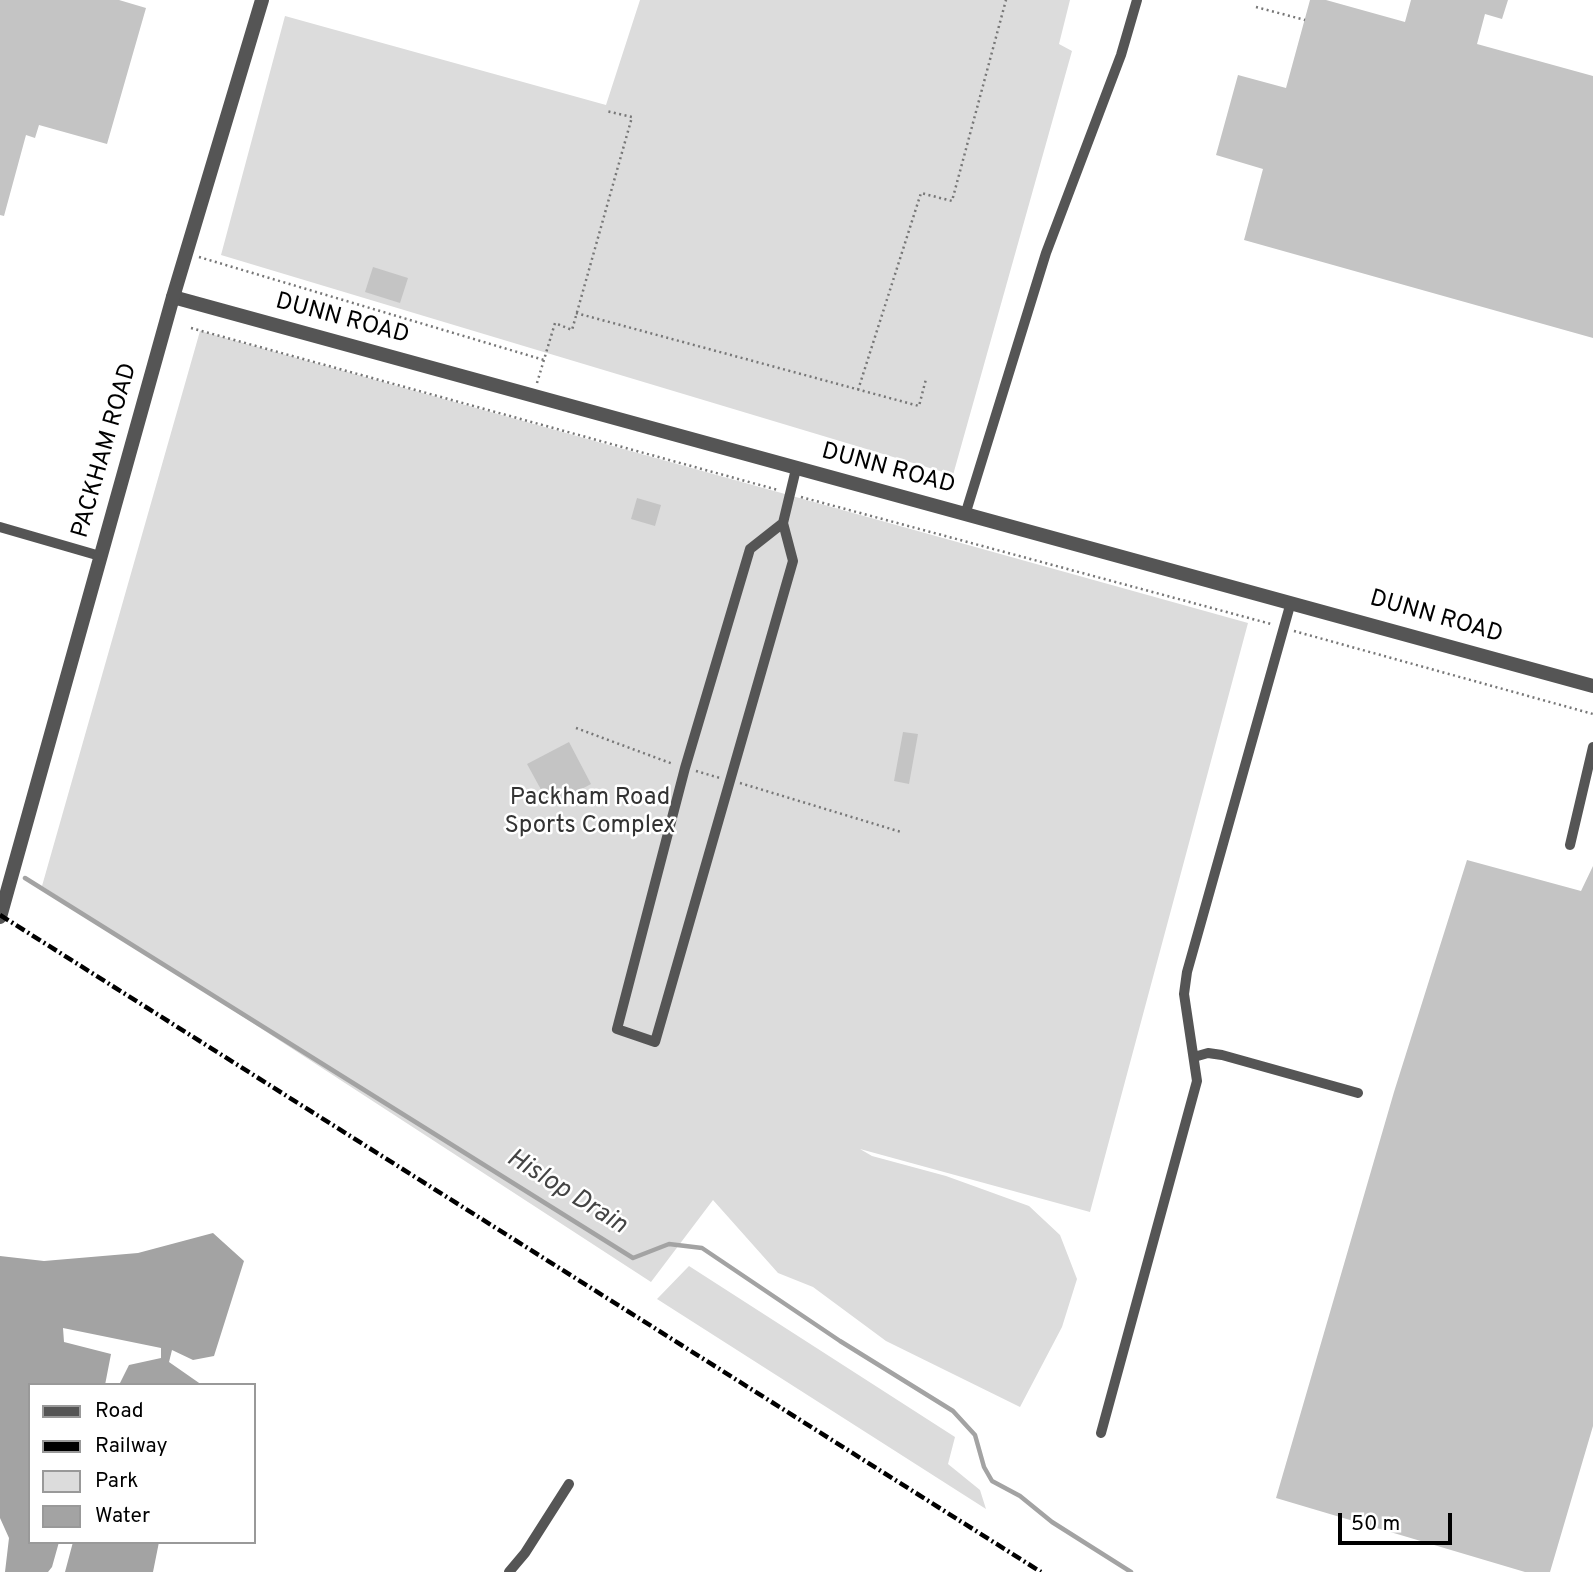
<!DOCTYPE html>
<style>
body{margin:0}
#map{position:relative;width:1593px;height:1572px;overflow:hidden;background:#fff;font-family:Overpass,sans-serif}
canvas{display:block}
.legend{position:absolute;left:28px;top:1383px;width:228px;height:161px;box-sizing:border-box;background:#fff;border:2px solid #999;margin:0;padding:9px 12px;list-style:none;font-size:21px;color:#000}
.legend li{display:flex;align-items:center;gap:14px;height:35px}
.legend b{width:35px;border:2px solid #999}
.scale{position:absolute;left:1338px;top:1513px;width:114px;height:32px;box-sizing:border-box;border:4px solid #000;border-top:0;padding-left:9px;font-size:21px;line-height:24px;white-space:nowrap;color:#000;-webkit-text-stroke:5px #fff;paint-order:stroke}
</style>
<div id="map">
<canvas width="1593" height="1572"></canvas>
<ul class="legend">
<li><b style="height:9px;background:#555"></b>Road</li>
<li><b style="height:9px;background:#000"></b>Railway</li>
<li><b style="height:19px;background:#dcdcdc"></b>Park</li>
<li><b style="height:19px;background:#a3a3a3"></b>Water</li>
</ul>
<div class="scale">50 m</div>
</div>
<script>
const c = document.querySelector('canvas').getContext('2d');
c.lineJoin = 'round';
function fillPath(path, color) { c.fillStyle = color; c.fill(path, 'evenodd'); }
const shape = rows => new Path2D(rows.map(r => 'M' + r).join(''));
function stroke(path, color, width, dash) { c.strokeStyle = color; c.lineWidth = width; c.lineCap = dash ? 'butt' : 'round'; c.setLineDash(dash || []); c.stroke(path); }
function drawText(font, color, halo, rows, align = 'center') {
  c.font = font + ' Overpass,sans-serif'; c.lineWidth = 5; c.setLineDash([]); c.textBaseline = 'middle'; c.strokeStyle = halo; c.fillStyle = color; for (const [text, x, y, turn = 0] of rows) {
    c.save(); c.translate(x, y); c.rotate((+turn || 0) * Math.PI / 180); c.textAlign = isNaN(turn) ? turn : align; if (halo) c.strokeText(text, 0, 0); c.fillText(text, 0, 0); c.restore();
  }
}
const green = shape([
 [640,0,1070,0,1059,44,1072,51,953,475,221,255,285,16,606,105],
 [200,331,1248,623,1090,1212,860,1149,872,1156,946,1176,1029,1206,1060,1235,1077,1279,1062,1327,1020,1407,886,1341,813,1287,778,1273,713,1200,651,1282,42,886],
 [689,1266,955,1437,948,1464,980,1490,986,1509,657,1299]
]);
const water = shape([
 [213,1233,244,1261,214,1356,193,1360,172,1350,169,1362,202,1385,119,1385,129,1365,161,1358,161,1348,63,1328,64,1342,111,1354,105,1385,30,1385,30,1542,59,1542,52,1567,48,1572,5,1572,9,1538,0,1518,0,1256,44,1261,138,1253],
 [73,1542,159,1542,153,1572,65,1572]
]);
const stream = shape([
 [25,878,633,1258,669,1244,702,1248,840,1341,953,1411,975,1435,984,1467,992,1481,1020,1496,1052,1522,1131,1572]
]);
const building = shape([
 [0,0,119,0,146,8,107,144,39,125,35,138,26,135,4,216,0,215],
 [1310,0,1326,0,1405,22,1411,0,1508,0,1502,19,1485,14,1477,44,1593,76,1593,338,1244,240,1263,169,1216,155,1238,75,1286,88],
 [373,267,408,278,400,303,365,292],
 [637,498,661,505,655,526,631,519],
 [903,732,918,734,909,784,894,781],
 [569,742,591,784,550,806,527,764],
 [1467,860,1581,891,1593,866,1593,1426,1550,1572,1525,1572,1276,1498,1394,1092]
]);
const path = shape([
 [1256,7,1305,20],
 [199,257,544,360],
 [576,313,919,406,926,379],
 [191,328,778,490],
 [537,383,555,323,572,330,632,117,606,111],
 [858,390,921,193,952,201,1006,0],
 [801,497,1271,624],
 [1294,631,1593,714],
 [576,728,673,764],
 [696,771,720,778],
 [740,783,901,832]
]);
const service = shape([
 [965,515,1046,253,1121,55,1137,0],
 [783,523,750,549,685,768,617,1029,655,1042,793,561,783,523,796,469],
 [0,527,100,556],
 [1570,845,1593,747],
 [1194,1057,1208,1053,1222,1055,1358,1093],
 [1101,1433,1197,1081,1184,994,1187,972,1291,602],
 [509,1572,525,1553,569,1484]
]);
const minor = shape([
 [173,297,1593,686]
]);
const tertiary = shape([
 [0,917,173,297,262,0]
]);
const rail = shape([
 [0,915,1041,1572]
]);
const streetNames = [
 ["DUNN ROAD",342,320,15],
 ["PACKHAM ROAD",106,451,-74],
 ["DUNN ROAD",888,470,15],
 ["DUNN ROAD",1436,618,16]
];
const parkNames = [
 ["Packham Road",590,799],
 ["Sports Complex",590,827]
];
const waterNames = [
 ["Hislop Drain",566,1193,32]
];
fillPath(green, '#dcdcdc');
fillPath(water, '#a3a3a3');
stroke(stream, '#a3a3a3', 4.5);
fillPath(building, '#c4c4c4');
stroke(path, '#777', 2.5, [2, 3.5]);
stroke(service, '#555', 10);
stroke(minor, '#555', 14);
stroke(tertiary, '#555', 14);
stroke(rail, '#000', 4.5, [10, 3.5, 2, 3.5]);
drawText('24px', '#000', '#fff', streetNames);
drawText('24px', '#333', '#fff', parkNames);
drawText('italic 26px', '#444', '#fff', waterNames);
</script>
